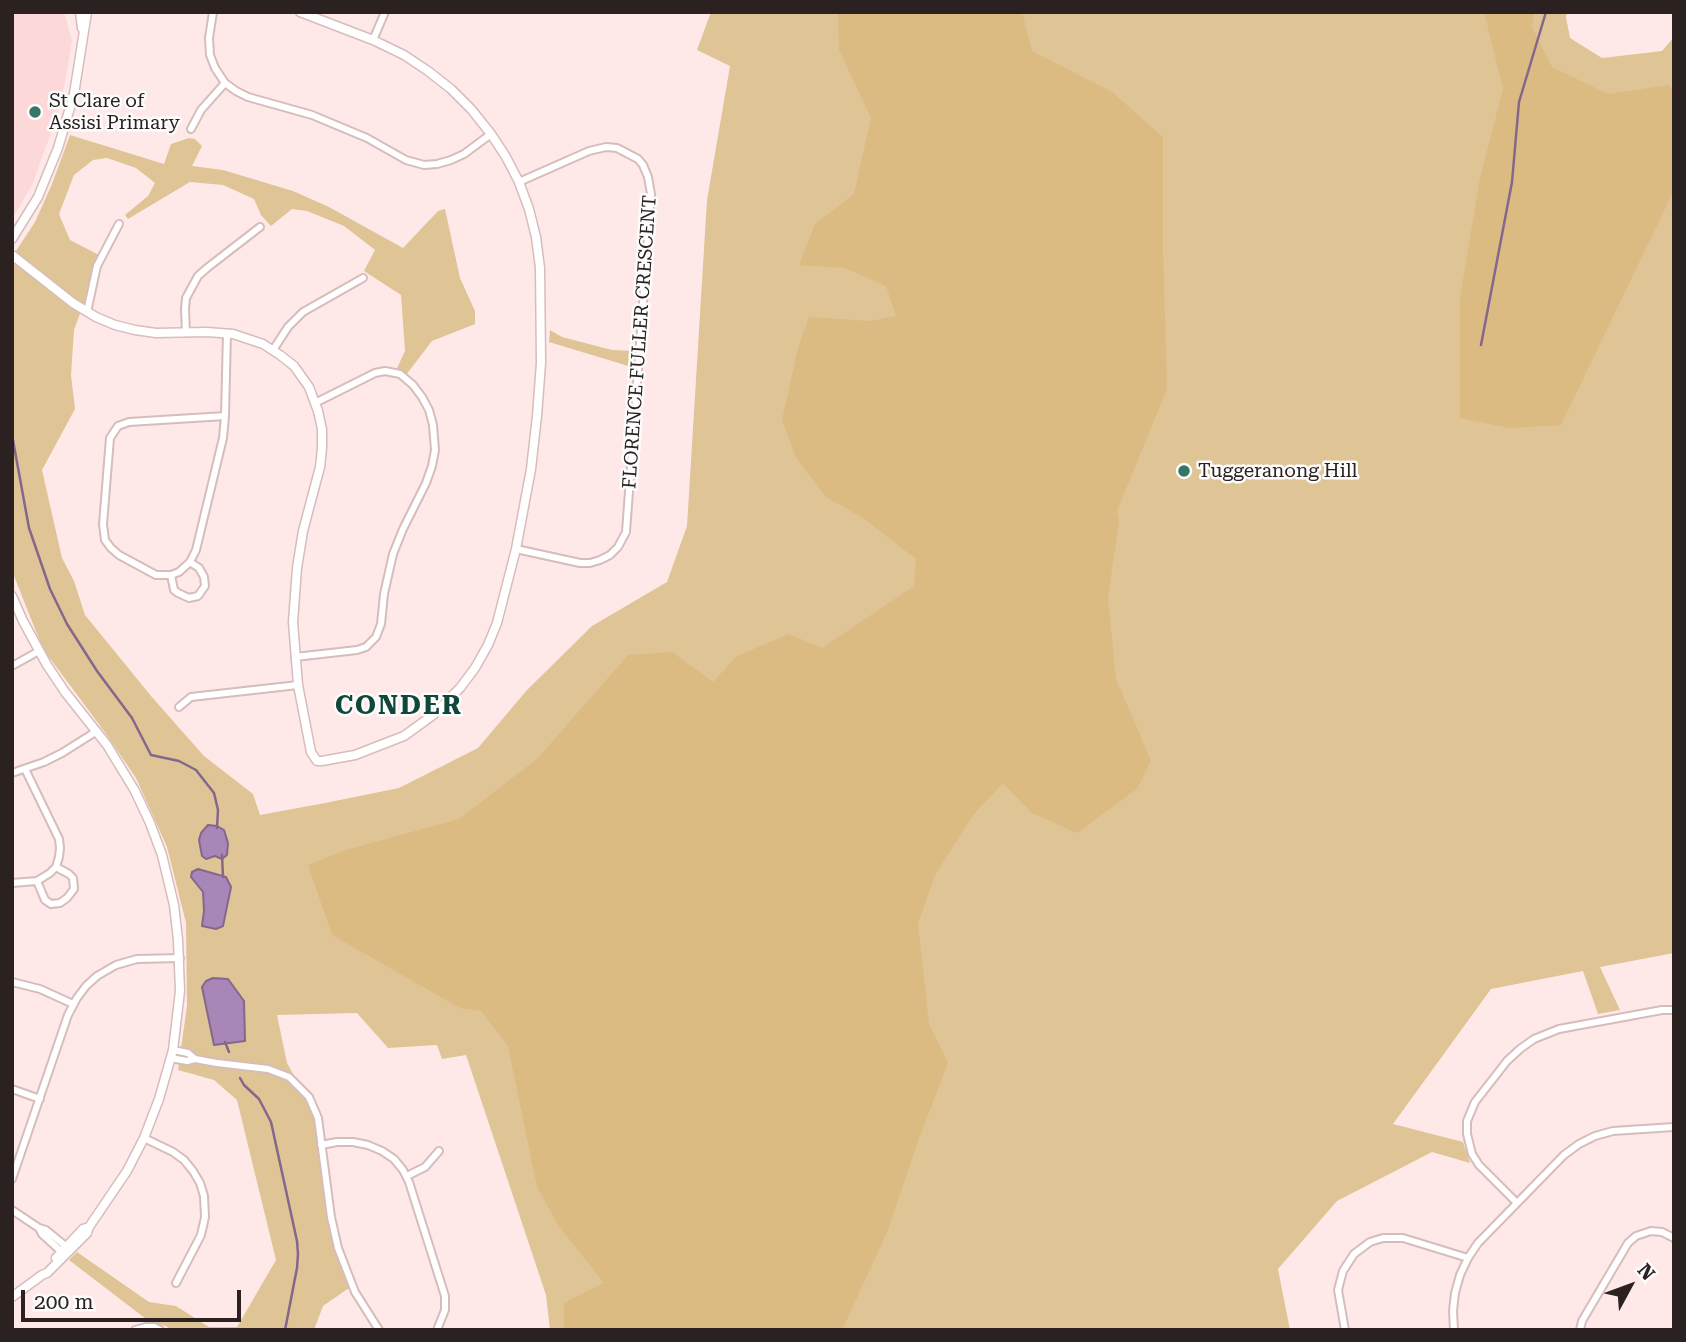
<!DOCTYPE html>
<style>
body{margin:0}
#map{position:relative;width:1686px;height:1342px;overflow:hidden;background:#ffe9e8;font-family:"Roboto Serif",serif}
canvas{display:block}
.frame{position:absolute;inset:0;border:14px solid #2b2121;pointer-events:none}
.north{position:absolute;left:1595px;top:1251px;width:70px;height:70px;-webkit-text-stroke:5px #fcfcfc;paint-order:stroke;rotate:49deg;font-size:19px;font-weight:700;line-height:28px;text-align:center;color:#2b2121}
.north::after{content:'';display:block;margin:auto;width:24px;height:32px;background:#2b2121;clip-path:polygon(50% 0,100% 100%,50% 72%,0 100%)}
.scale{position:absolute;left:21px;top:1290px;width:220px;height:32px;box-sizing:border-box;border:4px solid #2b2121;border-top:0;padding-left:9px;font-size:21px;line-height:24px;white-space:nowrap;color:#2b2121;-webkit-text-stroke:5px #fcfcfc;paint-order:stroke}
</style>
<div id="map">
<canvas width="1686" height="1342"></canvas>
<div class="frame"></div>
<div class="north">N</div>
<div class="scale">200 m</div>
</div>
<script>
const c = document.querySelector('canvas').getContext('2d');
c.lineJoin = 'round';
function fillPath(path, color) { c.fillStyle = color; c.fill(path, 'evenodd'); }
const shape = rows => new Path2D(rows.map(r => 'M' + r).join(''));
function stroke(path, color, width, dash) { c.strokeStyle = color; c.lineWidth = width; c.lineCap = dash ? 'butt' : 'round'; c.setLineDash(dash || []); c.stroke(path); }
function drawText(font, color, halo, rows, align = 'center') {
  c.font = font + ' "Roboto Serif",serif'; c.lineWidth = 5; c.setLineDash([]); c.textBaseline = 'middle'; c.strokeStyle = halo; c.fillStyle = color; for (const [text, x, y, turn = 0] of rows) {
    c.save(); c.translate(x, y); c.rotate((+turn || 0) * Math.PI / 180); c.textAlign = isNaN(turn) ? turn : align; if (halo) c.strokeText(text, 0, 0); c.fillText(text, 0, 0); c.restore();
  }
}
const built = shape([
 [12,12,64,12,72,40,66,77,54,125,32,185,12,219]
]);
const green = shape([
 [711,12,1567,12,1566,17,1570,38,1602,58,1662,51,1674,37,1674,953,1600,967,1620,1010,1598,1014,1583,971,1491,989,1393,1124,1463,1142,1470,1163,1432,1152,1337,1201,1278,1269,1290,1330,550,1330,546,1295,466,1055,442,1059,437,1045,388,1048,357,1013,277,1015,287,1063,312,1108,330,1233,349,1288,323,1306,314,1330,171,1330,166,1326,150,1322,69,1260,77,1252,149,1302,176,1306,209,1327,237,1327,276,1260,237,1100,214,1080,178,1070,187,1006,186,923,167,847,136,778,104,731,43,649,12,571,12,257,35,222,52,184,70,135,164,164,171,144,189,138,195,139,202,146,192,166,223,170,293,191,329,207,403,248,438,211,445,209,460,278,475,311,475,324,432,341,406,375,397,368,405,351,401,295,364,271,375,250,344,226,307,211,292,209,271,226,261,215,254,199,223,185,190,182,128,219,125,215,148,196,155,183,136,168,107,158,93,160,74,175,59,214,70,240,101,256,74,330,71,375,75,409,42,470,62,558,74,581,85,615,151,696,204,756,253,794,260,815,325,803,399,788,478,748,527,690,592,626,667,582,687,526,707,200,730,66,697,50],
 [550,330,562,337,612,350,635,351,635,368,549,342]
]);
const forest = shape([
 [838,12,1022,12,1032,51,1112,92,1163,137,1163,249,1167,389,1117,511,1119,522,1108,597,1116,679,1151,761,1137,789,1077,833,1032,813,1003,783,973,815,935,875,918,924,929,1024,948,1063,918,1141,888,1230,842,1330,564,1330,564,1303,604,1283,558,1225,537,1187,508,1046,481,1011,460,1008,332,935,308,865,349,849,459,819,537,759,628,655,672,652,713,682,737,656,789,634,822,648,914,586,916,559,863,518,826,497,796,458,782,420,798,348,809,317,870,321,896,316,886,286,845,268,799,265,815,224,854,194,871,118,839,50],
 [1484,12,1534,12,1532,27,1552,67,1608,94,1669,85,1674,90,1674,190,1561,425,1509,428,1460,418,1460,297,1480,178,1503,89]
]);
const water = shape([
 [208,825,217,826,224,830,228,843,227,855,222,859,215,856,206,859,202,856,199,840,201,833,208,825],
 [198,869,226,877,231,887,223,926,216,929,202,926,204,911,203,892,191,877,192,872,198,869],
 [213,978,228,979,244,1001,245,1041,214,1045,202,987,206,981,213,978]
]);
const stream = shape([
 [1481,345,1512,182,1519,102,1546,12],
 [12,435,29,528,50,589,67,624,97,671,132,718,151,755,179,761,196,770,214,793,218,810,217,828],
 [222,855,223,877],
 [225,1042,229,1052],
 [240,1078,244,1085,259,1099,271,1122,297,1241,298,1254,297,1268,285,1330]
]);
const street = shape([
 [213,12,209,38,210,55,215,68,225,83,236,91,248,97,312,115,367,138,406,160,424,165,437,164,451,160,464,154,491,134],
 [373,40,385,12],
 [191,129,201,110,225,83],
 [87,312,97,266,119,224],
 [186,333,185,309,186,298,198,276,207,268,260,227],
 [273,350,288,327,303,312,363,278],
 [225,416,223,438,196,550,190,562,179,572,171,575,156,575,119,555,111,548,105,540,103,524,110,438,118,426,129,422,225,416,227,333],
 [516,549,580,563,590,563,600,560,610,555,618,547,626,532,651,194,648,177,643,165,638,159,617,148,606,147,589,151,519,182],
 [171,575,174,590,178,593,189,598,198,596,205,586,204,577,199,568,190,562],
 [295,657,357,650,366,647,376,637,381,624,384,594,393,554,403,529,426,483,432,466,435,450,433,425,429,410,422,397,413,385,400,374,385,371,375,373,315,403],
 [12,666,39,651],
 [179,707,191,697,298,685],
 [12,773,44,762,62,753,97,731],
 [37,881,45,900,51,904,60,903,67,898,74,889,73,878,69,874,56,867],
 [12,883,37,881,50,873,56,867,59,857,60,848,59,839,25,769],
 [12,982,40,989,73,1004],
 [173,1050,188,1053,195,1059],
 [171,1058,187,1061,195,1059,217,1063,268,1069,289,1077,309,1097,318,1118,331,1217,338,1248,355,1292,379,1330],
 [12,1089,40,1099],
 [144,1138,173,1152,184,1160,193,1171,200,1183,204,1196,205,1217,201,1235,176,1283],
 [321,1145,337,1142,353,1142,368,1145,382,1151,394,1159,403,1170,409,1182,445,1296,445,1310,437,1330],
 [407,1176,425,1167,439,1151],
 [12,1179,68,1015,77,998,86,986,97,976,116,965,137,959,180,958],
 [1517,1203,1479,1165,1472,1154,1467,1134,1467,1121,1475,1102,1507,1061,1520,1049,1534,1039,1559,1029,1662,1010,1674,1010],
 [12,1210,39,1228,46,1230,68,1248],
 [39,1228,42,1234,64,1254],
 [135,1330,146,1327,154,1327,160,1330],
 [1345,1330,1338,1290,1343,1271,1354,1254,1370,1242,1383,1238,1403,1238,1468,1258],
 [1454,1330,1453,1311,1455,1293,1460,1275,1468,1258,1478,1243,1564,1155,1579,1144,1595,1136,1613,1131,1674,1127],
 [1580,1330,1582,1321,1628,1243,1636,1236,1651,1231,1662,1232,1674,1238]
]);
const secondary = shape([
 [80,12,82,28],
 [12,239,38,197,58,148,74,94,87,12],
 [12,255,73,303,96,317,115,325,135,330,156,333,207,332,233,334,263,344,280,355,294,366,309,387,318,411,322,429,322,448,320,467,303,531,297,568,293,622,298,685,311,752,317,761,322,761,355,755,404,736,433,715,460,688,475,668,488,645,497,623,516,549,531,469,537,416,541,363,540,268,536,237,529,209,519,182,506,157,491,134,471,109,451,89,428,71,404,55,373,40,300,12],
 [12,596,23,621,47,665,65,692,107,745,135,791,150,823,162,855,174,905,178,940,180,991,173,1050,159,1099,144,1138,127,1171,89,1227,87,1233,47,1273,42,1275,12,1297],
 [56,1258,83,1229,89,1227]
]);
const markers = [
 [35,112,7,"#357666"],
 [1184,471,7,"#357666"]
];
const poiNames = [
 ["St Clare of",49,101],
 ["Assisi Primary",49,123],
 ["Tuggeranong Hill",1198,471]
];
const streetNames = [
 ["FLORENCE FULLER CRESCENT",640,342,-86]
];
const districtNames = [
 ["CONDER",399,706]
];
fillPath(built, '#fcd8d8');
fillPath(green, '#dfc496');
fillPath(forest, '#dcbb83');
fillPath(water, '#a986b8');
stroke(water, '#83688b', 2);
stroke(stream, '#83688b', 2.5);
stroke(street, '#d7bcbc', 10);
stroke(secondary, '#d7bcbc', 11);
stroke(street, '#fff', 6);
stroke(secondary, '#fff', 8);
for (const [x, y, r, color] of markers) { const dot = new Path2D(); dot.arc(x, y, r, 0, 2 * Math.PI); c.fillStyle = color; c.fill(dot); stroke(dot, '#fcfcfc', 2.5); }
drawText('19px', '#2b2121', '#fcfcfc', poiNames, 'left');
drawText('19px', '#2b2121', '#fcfcfc', streetNames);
c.letterSpacing = '2px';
drawText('bold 26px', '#10473b', '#fcfcfc', districtNames);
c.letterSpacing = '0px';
</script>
